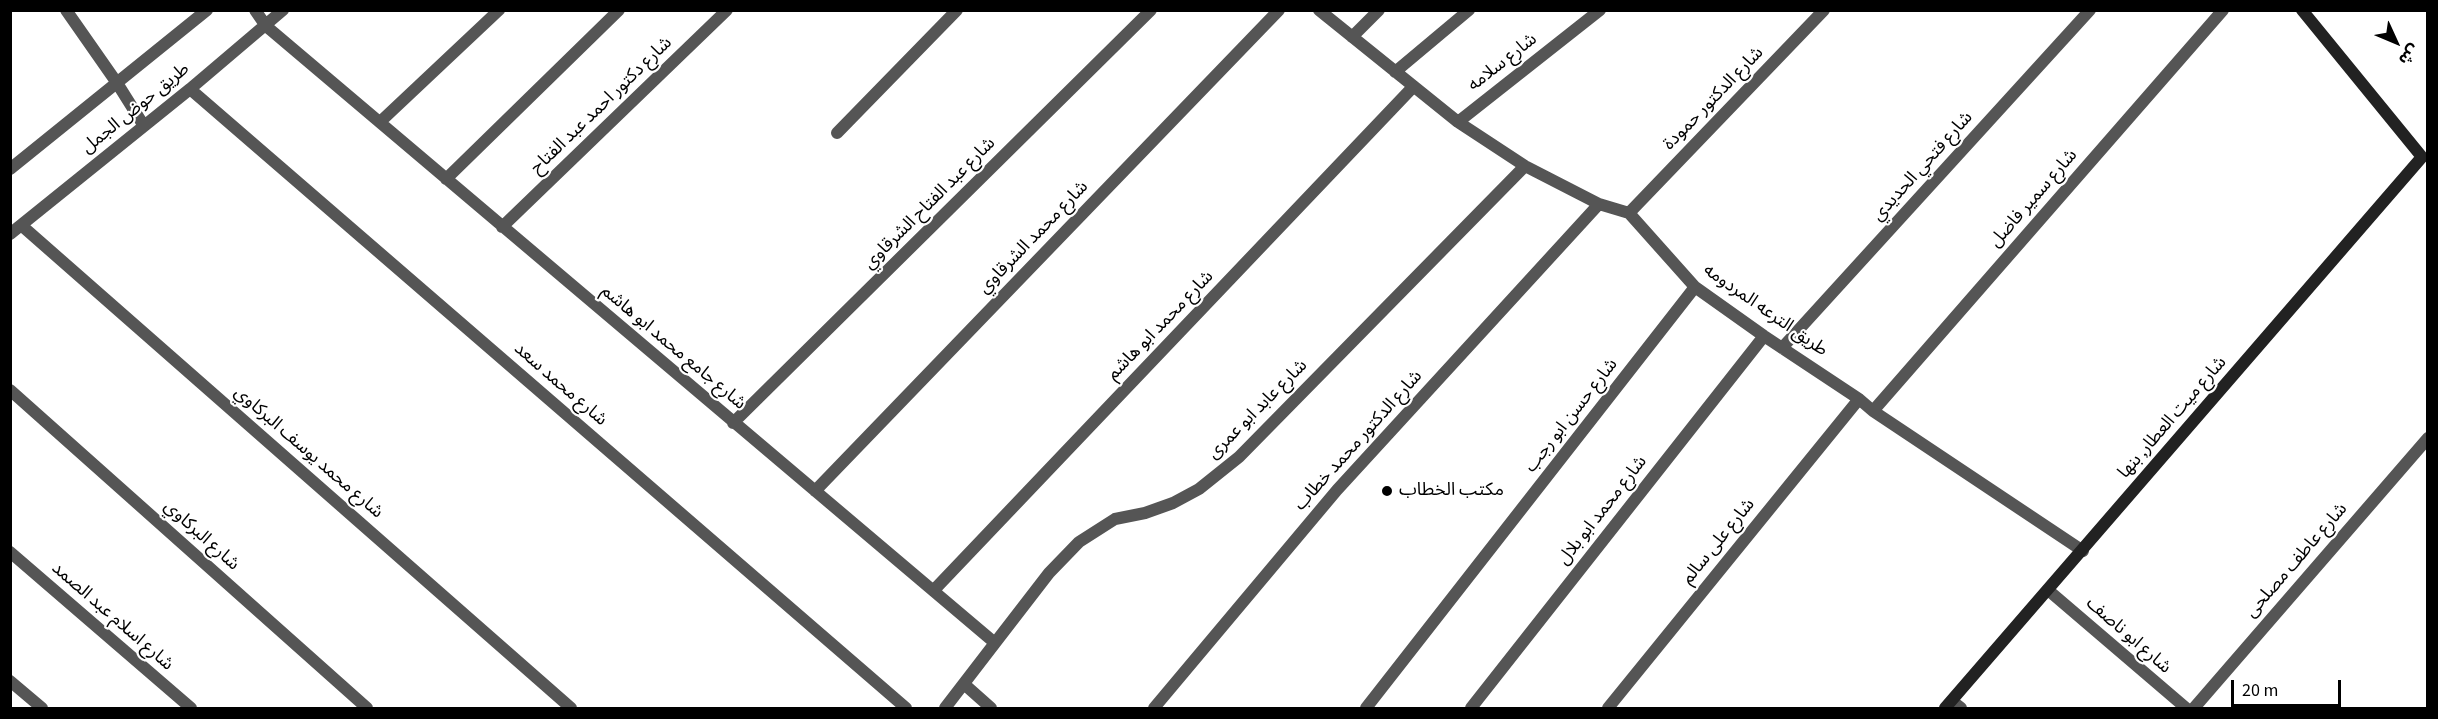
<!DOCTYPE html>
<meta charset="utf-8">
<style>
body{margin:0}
#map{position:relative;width:2438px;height:719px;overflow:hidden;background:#fff;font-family:"Source Sans 3","Noto Sans Arabic",sans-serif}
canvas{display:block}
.frame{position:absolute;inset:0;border:12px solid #000;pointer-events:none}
.north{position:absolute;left:2366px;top:12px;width:60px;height:60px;-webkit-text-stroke:4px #fff;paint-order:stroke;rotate:134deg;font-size:16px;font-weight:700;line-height:24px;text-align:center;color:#000}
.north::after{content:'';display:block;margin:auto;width:21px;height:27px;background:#000;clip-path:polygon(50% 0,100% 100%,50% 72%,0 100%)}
.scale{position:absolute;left:2231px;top:680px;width:110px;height:27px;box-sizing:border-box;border:3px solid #000;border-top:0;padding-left:8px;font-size:18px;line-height:21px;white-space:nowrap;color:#000;-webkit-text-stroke:4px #fff;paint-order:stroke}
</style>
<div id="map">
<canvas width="2438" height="719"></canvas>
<div class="frame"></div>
<div class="north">ش</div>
<div class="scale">20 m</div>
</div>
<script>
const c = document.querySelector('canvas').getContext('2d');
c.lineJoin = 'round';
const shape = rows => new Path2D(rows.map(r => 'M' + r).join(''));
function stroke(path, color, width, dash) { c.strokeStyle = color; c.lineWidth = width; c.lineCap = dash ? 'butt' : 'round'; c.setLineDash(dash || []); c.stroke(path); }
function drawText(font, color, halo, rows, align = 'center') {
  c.font = font + ' "Source Sans 3","Noto Sans Arabic",sans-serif'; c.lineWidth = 4.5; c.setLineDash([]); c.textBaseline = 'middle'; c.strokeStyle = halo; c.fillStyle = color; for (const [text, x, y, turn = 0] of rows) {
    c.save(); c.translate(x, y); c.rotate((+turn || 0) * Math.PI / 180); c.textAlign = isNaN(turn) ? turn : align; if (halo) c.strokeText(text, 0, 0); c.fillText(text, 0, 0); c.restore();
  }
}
const minor = shape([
 [66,10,117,83,144,126],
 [255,10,266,26,995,643,945,708],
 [1319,10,1458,122,1525,166,1599,204,1629,213,1695,287,1764,336,1859,399,1873,411,2083,551],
 [1352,37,1379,10],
 [1395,72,1469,10],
 [190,89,906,708],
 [380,122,499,10],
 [1458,122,1600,10],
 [837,133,957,10],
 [10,169,207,10],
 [446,179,619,10],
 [1629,213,1824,10],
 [21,225,571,708],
 [502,227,727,10],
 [10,234,190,89,283,10],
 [1782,348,2090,10],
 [10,390,367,708],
 [1873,411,2223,10],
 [733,423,1151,10],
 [815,491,1279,10],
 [10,552,191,708],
 [934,590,1413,87],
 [2048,590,2186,708],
 [995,643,1049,573,1079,542,1115,519,1145,513,1173,503,1199,489,1239,457,1525,166],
 [10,681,42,708],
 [964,684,991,708],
 [1952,701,1961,708],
 [1154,708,1337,490,1599,204],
 [1366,708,1695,287],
 [1471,708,1764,336],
 [1608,708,1859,399],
 [2194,708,2428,438]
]);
const secondary = shape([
 [1945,708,2422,157,2302,10]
]);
const markers = [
 [1387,491,6,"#000"]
];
const streetNames = [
 ["شارع سلامه",1503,63,-38],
 ["شارع الدكتور حمودة",1714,99,-46],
 ["شارع دكتور احمد عبد الفتاح",602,106,-44],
 ["طريق حوض الجمل",136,109,-39],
 ["شارع فتحي الحديدي",1923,167,-48],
 ["شارع سمير فاضل",2034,199,-49],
 ["شارع عبد الفتاح الشرقاوي",930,204,-45],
 ["شارع محمد الشرقاوي",1034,238,-46],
 ["طريق الترعه المردومه",1765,311,35],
 ["شارع محمد ابو هاشم",1161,326,-46],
 ["شارع جامع محمد ابو هاشم",673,348,40],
 ["شارع محمد سعد",560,385,41],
 ["شارع عابد ابو عمرى",1258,410,-45],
 ["شارع حسن ابو رجب",1572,416,-52],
 ["شارع ميت العطار, بنها",2173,418,-49],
 ["شارع الدكتور محمد خطاب",1359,441,-48],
 ["شارع محمد يوسف البركاوي",308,453,41],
 ["شارع محمد ابو بلال",1603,511,-52],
 ["شارع البركاوي",201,536,42],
 ["شارع على سالم",1719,542,-51],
 ["شارع عاطف مصلحى",2297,561,-49],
 ["شارع اسلام عبد الصمد",112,617,41],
 ["شارع ابو ناصف",2128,636,41]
];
const poiNames = [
 ["مكتب الخطاب",1399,491]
];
stroke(minor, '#555', 12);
stroke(secondary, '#222', 12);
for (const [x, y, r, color] of markers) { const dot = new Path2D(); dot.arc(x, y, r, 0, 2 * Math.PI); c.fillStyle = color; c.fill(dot); stroke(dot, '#fff', 2); }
drawText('18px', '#000', '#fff', streetNames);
drawText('18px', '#000', '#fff', poiNames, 'left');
</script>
